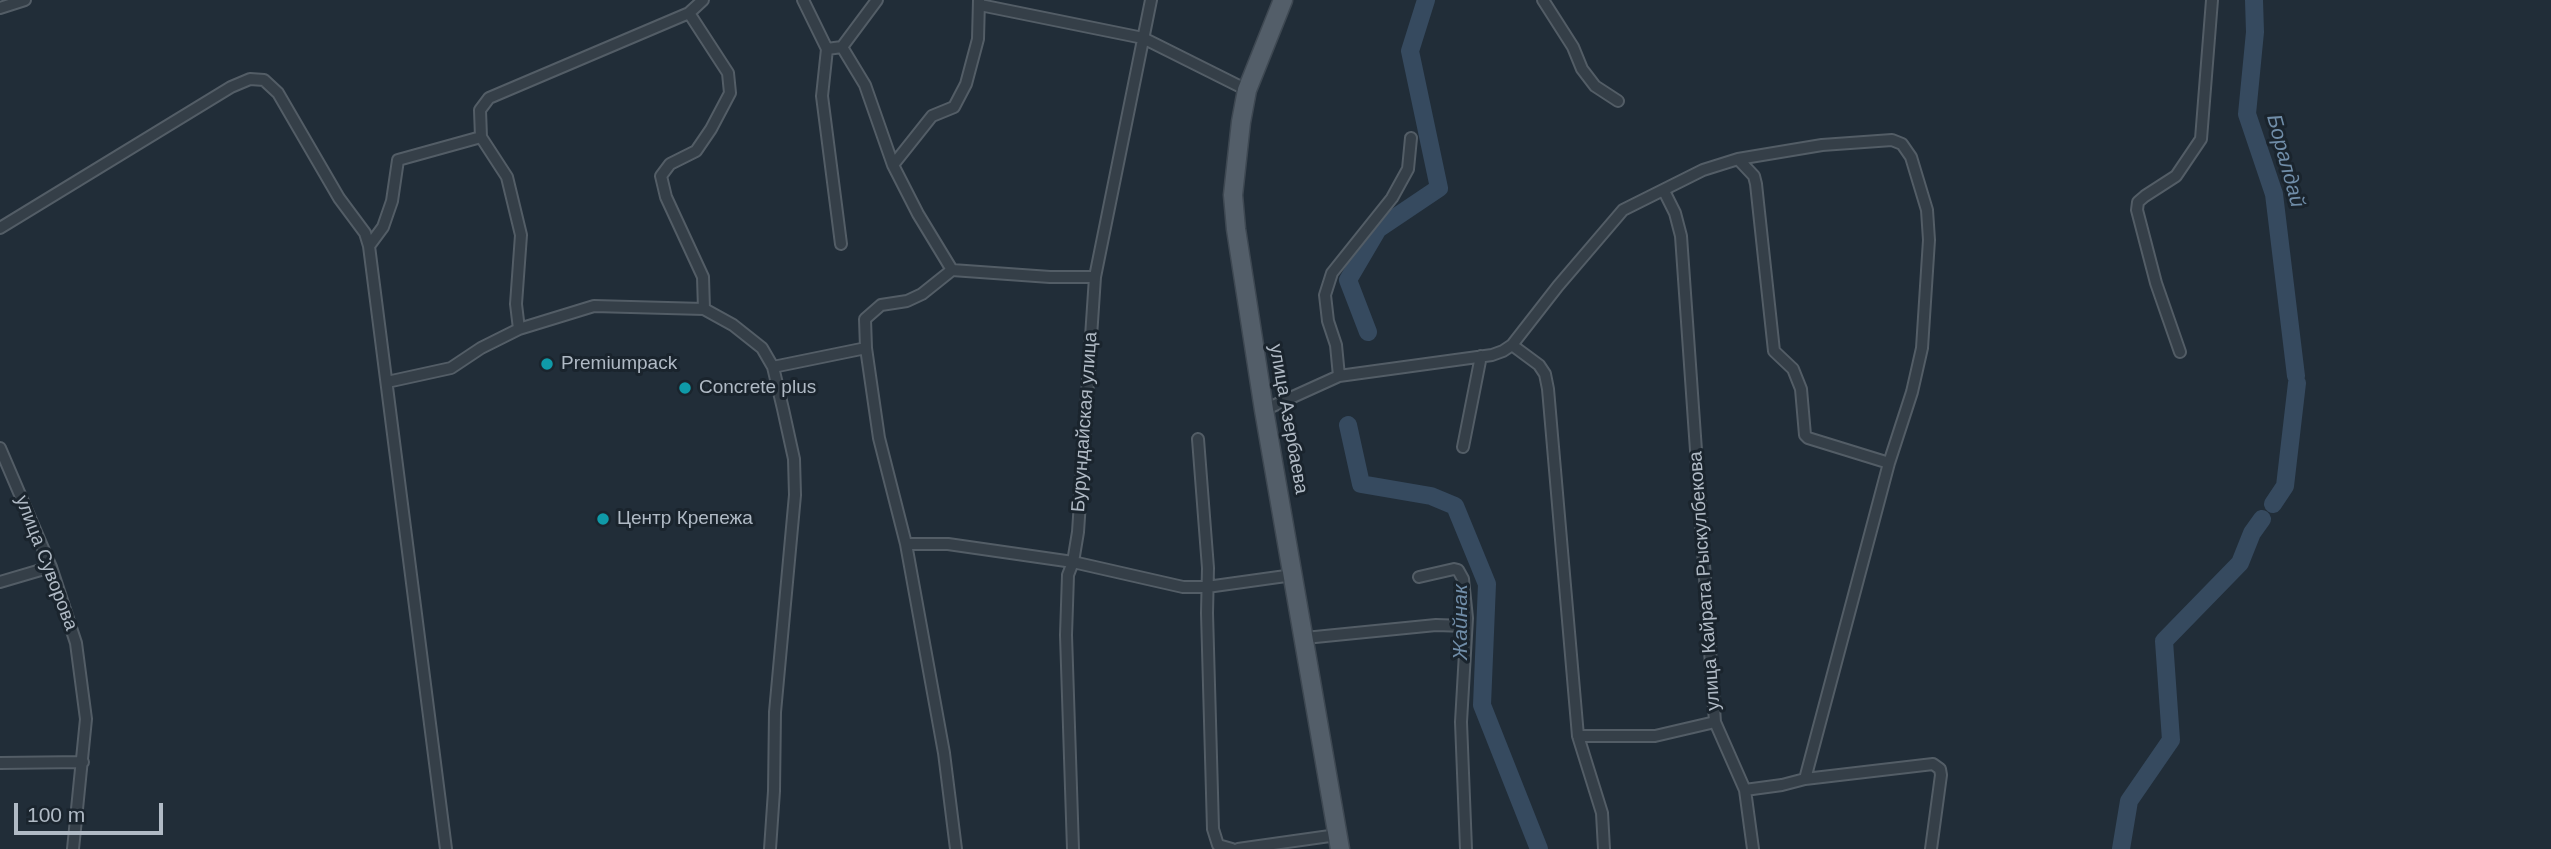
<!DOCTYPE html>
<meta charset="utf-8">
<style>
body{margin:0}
#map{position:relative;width:2551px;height:849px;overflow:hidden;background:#212d38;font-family:Helvetica,sans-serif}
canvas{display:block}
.scale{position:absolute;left:14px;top:803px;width:149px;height:32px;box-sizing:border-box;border:4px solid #b0bac5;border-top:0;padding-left:9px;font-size:21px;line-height:24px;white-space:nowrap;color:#b0bac5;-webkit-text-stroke:5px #1a242d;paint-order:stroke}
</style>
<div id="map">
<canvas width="2551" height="849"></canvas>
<div class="scale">100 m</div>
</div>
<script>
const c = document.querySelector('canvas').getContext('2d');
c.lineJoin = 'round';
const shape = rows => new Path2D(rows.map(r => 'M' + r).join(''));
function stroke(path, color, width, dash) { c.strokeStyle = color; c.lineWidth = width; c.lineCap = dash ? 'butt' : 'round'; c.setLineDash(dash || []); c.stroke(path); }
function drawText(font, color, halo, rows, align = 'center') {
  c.font = font + ' Helvetica,sans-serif'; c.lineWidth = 6; c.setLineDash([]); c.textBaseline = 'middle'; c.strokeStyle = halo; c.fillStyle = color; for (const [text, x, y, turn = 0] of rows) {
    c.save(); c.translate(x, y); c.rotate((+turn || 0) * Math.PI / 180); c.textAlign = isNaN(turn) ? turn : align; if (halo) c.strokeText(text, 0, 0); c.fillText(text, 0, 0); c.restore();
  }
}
const river = shape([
 [2254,0,2255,32,2247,114,2274,194,2296,376],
 [1368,332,1348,280,1378,229,1439,188,1410,51,1426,0],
 [1348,425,1361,484,1431,496,1455,506,1487,584,1482,705,1539,849],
 [2273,504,2285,486,2297,383],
 [2121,849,2129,801,2171,740,2164,641,2240,563,2252,533,2262,519]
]);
const street = shape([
 [803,0,827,49,842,47,877,0],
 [1543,0,1573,47,1582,69,1595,86,1618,101],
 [980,5,1143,38,1247,90],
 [0,8,25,0],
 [689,13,728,73,730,93,711,129,696,151,670,164,661,176,666,197,703,277,704,309],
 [842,47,865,85,893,165,918,214,952,270],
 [827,49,822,96,841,244],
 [481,137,507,177,521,235,516,304,519,329],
 [1738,159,1754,176,1756,184,1774,351,1793,369,1801,389,1805,435,1808,438,1889,463],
 [893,165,932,116,954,107,966,84,978,39,979,0],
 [1664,191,1675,213,1681,236,1715,722,1745,790,1753,849],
 [0,228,231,87,250,79,264,80,278,93,339,198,365,233,369,246,446,849],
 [369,246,383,227,392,201,398,160,481,137,480,110,489,98,689,13,703,0],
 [1512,345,1539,365,1545,374,1548,389,1578,736,1602,813,1604,849],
 [2180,352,2156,283,2137,210,2138,202,2145,196,2176,176,2201,139,2212,0],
 [773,367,866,348],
 [1339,376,1336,345,1328,321,1325,295,1332,273,1392,198,1408,169,1411,138],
 [387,382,451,368,481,348,519,329,594,306,704,309,733,325,762,348,773,367,783,409,794,459,795,495,775,712,774,791,770,849],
 [1264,410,1339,376,1492,355,1503,351,1512,345,1558,286,1623,210,1703,170,1738,159,1822,145,1892,140,1902,144,1911,157,1927,210,1929,240,1922,348,1912,392,1889,463,1805,779,1782,785,1745,790],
 [1198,439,1208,568,1207,613,1213,829,1218,845,1232,849],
 [1463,447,1481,356],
 [0,448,51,567,76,643,86,719,73,849],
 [906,544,948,544,1073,562,1183,587,1207,587,1293,575],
 [1419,577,1454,569,1458,570,1463,579,1467,618,1461,722,1466,849],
 [0,582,51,567],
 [1305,638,1436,625,1466,626],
 [1578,736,1655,736,1715,722],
 [0,763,83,762],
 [1805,779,1933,764,1940,769,1941,775,1931,849],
 [956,849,944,753,906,544,879,438,866,348,865,319,881,305,907,301,922,294,952,270,1050,277,1095,277],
 [1073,849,1066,635,1068,575,1073,562,1078,532,1095,277,1151,0],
 [1238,849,1337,835]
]);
const primary = shape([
 [1283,0,1247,90,1241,122,1233,195,1236,229,1264,410,1340,849]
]);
const markers = [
 [547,364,7,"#0f9aa8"],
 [685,388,7,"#0f9aa8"],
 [603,519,7,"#0f9aa8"]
];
const poiNames = [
 ["Premiumpack",561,364],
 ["Concrete plus",699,388],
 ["Центр Крепежа",617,519]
];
const streetNames = [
 ["улица Азербаева",1288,419,80],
 ["Бурундайская улица",1085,422,-86],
 ["улица Суворова",46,563,69],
 ["улица Кайрата Рыскулбекова",1705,581,-94]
];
const waterNames = [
 ["Боралдай",2285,161,75],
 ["Жайнак",1461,622,-90]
];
stroke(river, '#364a5f', 18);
stroke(street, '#535d66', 14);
stroke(primary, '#3e4852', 21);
stroke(street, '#353f48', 10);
stroke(primary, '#535e69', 18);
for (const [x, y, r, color] of markers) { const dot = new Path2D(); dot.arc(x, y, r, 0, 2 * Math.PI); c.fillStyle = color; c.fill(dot); stroke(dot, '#1a242d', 2.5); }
drawText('19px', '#b0bac5', '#1a242d', poiNames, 'left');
drawText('19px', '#b0bac5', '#1a242d', streetNames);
drawText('italic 21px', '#708da8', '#1a242d', waterNames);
</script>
